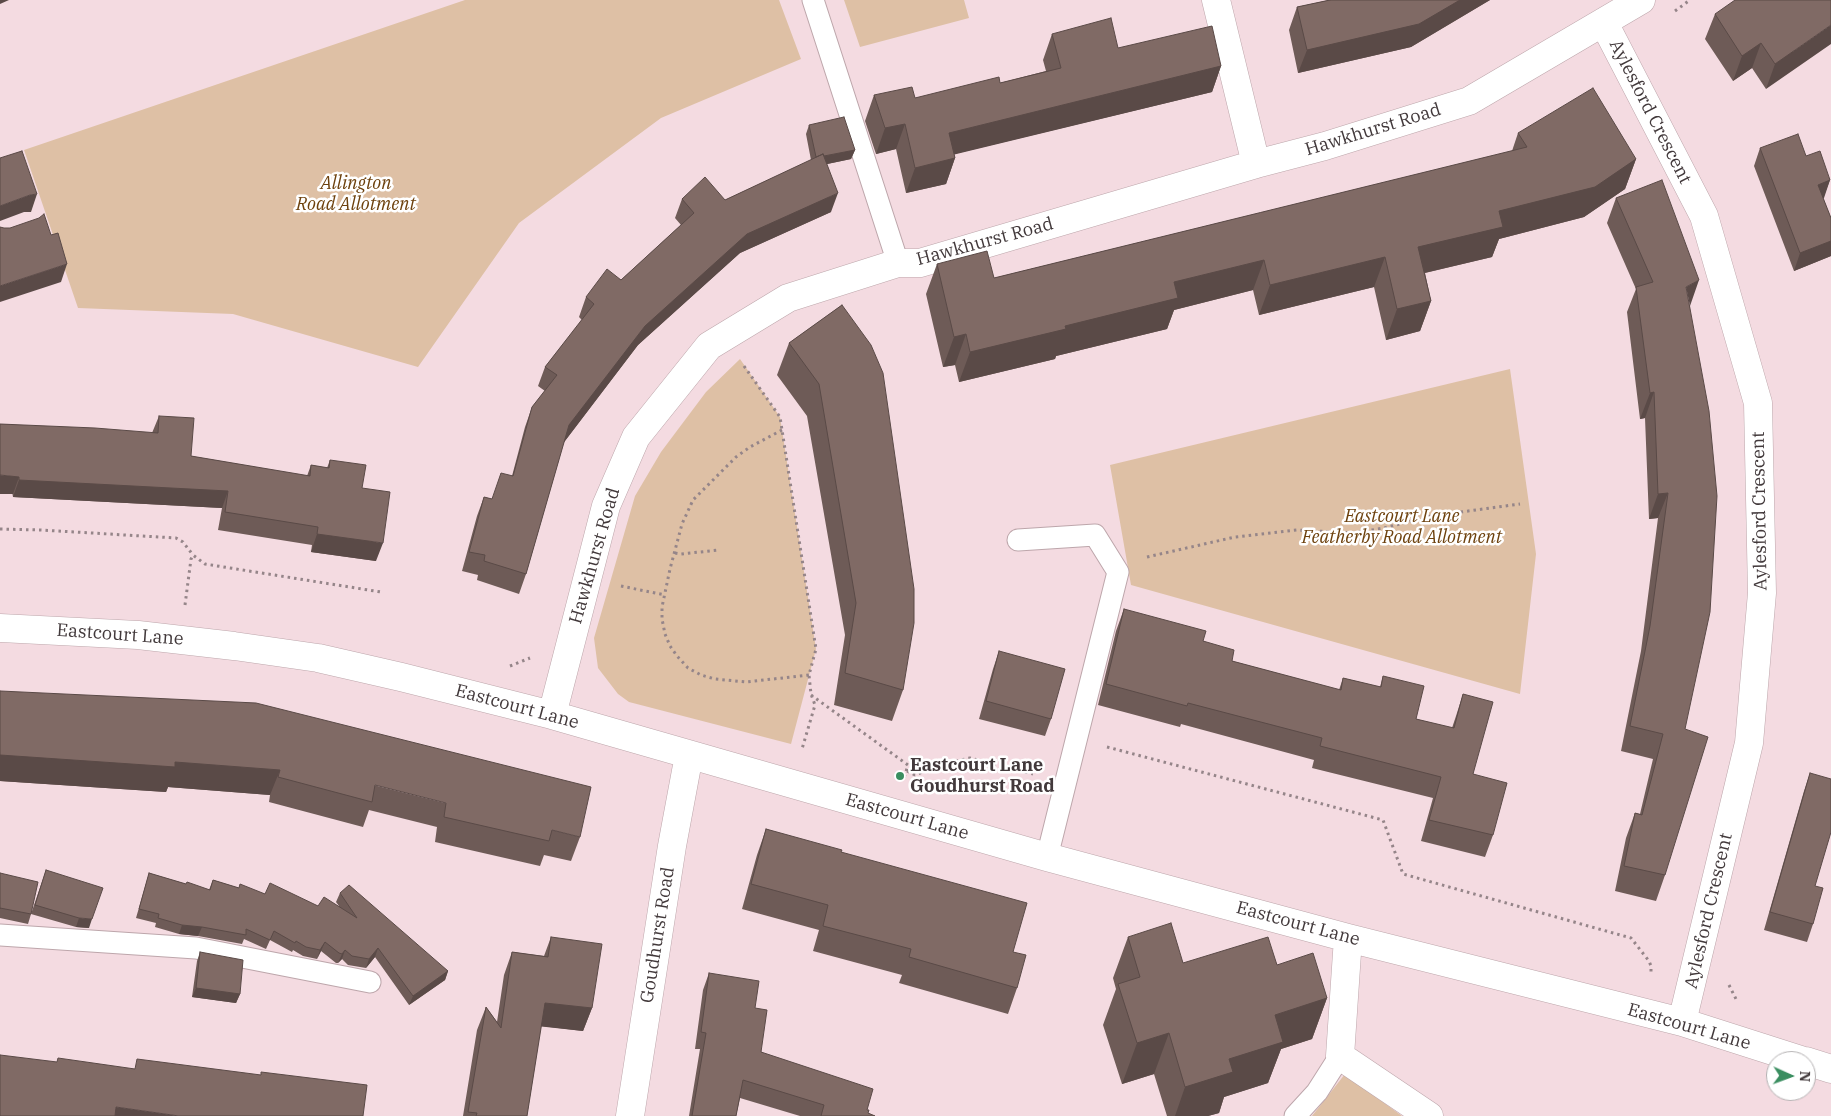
<!DOCTYPE html>
<style>
body{margin:0}
#map{position:relative;width:1831px;height:1116px;overflow:hidden;background:#f4dbe1;font-family:"IBM Plex Serif",serif}
canvas{display:block}
.north{position:absolute;left:1766px;top:1051px;width:50px;height:50px;box-sizing:border-box;background:#fff;border:1px solid #b3b0b1;border-radius:50%;rotate:92deg;font-size:14px;font-weight:700;line-height:20px;text-align:center;color:#42393b}
.north::after{content:'';display:block;margin:auto;width:18px;height:22px;background:#3a8e60;clip-path:polygon(50% 0,100% 100%,50% 72%,0 100%)}
</style>
<div id="map">
<canvas width="1831" height="1116"></canvas>
<div class="north">N</div>
</div>
<script>
const c = document.querySelector('canvas').getContext('2d');
c.lineJoin = 'round';
function fillPath(path, color) { c.fillStyle = color; c.fill(path, 'evenodd'); }
const shape = rows => new Path2D(rows.map(r => 'M' + r).join(''));
function stroke(path, color, width, dash) { c.strokeStyle = color; c.lineWidth = width; c.lineCap = dash ? 'butt' : 'round'; c.setLineDash(dash || []); c.stroke(path); }
function drawText(font, color, halo, rows, align = 'center') {
  c.font = font + ' "IBM Plex Serif",serif'; c.lineWidth = 5; c.setLineDash([]); c.textBaseline = 'middle'; c.strokeStyle = halo; c.fillStyle = color; for (const [text, x, y, turn = 0] of rows) {
    c.save(); c.translate(x, y); c.rotate((+turn || 0) * Math.PI / 180); c.textAlign = isNaN(turn) ? turn : align; if (halo) c.strokeText(text, 0, 0); c.fillText(text, 0, 0); c.restore();
  }
}
const green = shape([
 [465,0,779,0,801,59,661,118,519,223,418,367,233,314,78,308,24,150],
 [844,0,964,0,969,18,860,47],
 [740,359,780,417,816,649,791,744,629,702,618,694,598,668,594,638,635,496,661,452,706,392],
 [1510,369,1536,554,1520,694,1131,585,1110,465],
 [1345,1074,1402,1116,1312,1116]
]);
const path = shape([
 [1675,11,1690,0],
 [744,366,780,417,816,649,809,675,811,694,815,705,802,749],
 [782,430,750,447,736,457,693,500,682,524,670,569,662,607,662,619,665,634,670,646,677,656,688,668,701,675,715,679,746,682,809,675],
 [0,529,41,530,176,538,183,542,193,555],
 [675,553,681,554,719,550],
 [1147,557,1235,537,1297,530,1353,533,1384,528,1431,516,1520,504],
 [621,586,665,595],
 [185,605,191,559,193,555,205,564,381,592],
 [510,666,530,658],
 [811,695,908,765,904,778],
 [1107,747,1383,820,1403,874,1631,938,1649,961,1651,966,1651,975],
 [907,771,915,775,950,762,970,758,1033,774],
 [1729,985,1737,1001]
]);
const lane = shape([
 [813,0,898,263],
 [1018,540,1095,535,1118,572,1047,857],
 [0,935,196,948,370,982],
 [1295,1116,1317,1092,1340,1056]
]);
const street = shape([
 [1216,0,1256,164],
 [1604,23,1704,216,1758,403,1762,593,1749,743,1682,1022],
 [0,628,138,635,234,646,318,658,401,677,552,715,1047,857,1348,938,1682,1022,1804,1061],
 [552,715,606,506,636,437,709,346,788,298,898,263,920,263,1256,164,1325,146,1469,101,1641,0],
 [1348,938,1340,1056,1429,1116],
 [1806,1061,1831,1069],
 [630,1116,672,846,689,755]
]);
const wall = shape([
 [1329,0,1490,0,1411,47,1298,73,1289,30,1297,7],
 [1831,0,1766,89,1752,68,1733,81,1705,39,1715,14],
 [1052,34,1118,48,1221,66,1212,92,954,154,955,158,946,184,906,193,896,149,876,154,865,121,874,95,915,98,1000,83,1046,71,1043,60],
 [809,125,855,150,851,159,827,164,831,212,740,253,638,345,564,442,526,574,519,594,477,580,478,575,462,571,477,516,484,497,492,499,512,476,525,427,532,407,545,391,538,386,545,367,582,320,579,317,586,297,621,280,681,225,675,218,682,199,725,200,811,160,806,134],
 [1518,133,1636,159,1625,189,1584,217,1499,239,1492,257,1425,273,1431,301,1420,331,1386,340,1374,287,1259,315,1253,290,1174,310,1167,329,1056,356,1055,359,959,382,955,365,943,367,926,294,937,264,994,278,1512,151],
 [1760,148,1806,156,1830,180,1823,198,1831,218,1831,256,1794,271,1754,166],
 [1616,198,1690,306,1685,729,1665,875,1656,901,1615,891,1626,838,1635,813,1640,814,1653,759,1621,751,1641,651,1658,518,1649,519,1645,418,1640,419,1627,312,1636,289,1607,223],
 [842,305,903,690,892,721,834,705,845,635,807,416,777,375,789,343],
 [159,416,191,456,307,476,311,465,327,468,330,460,362,488,376,561,311,552,312,545,218,530,222,508,13,497,0,424,152,433],
 [1124,609,1203,641,1232,661,1339,690,1343,678,1380,687,1383,676,1416,719,1452,728,1456,716,1463,694,1473,774,1493,835,1485,857,1421,841,1433,798,1312,768,1314,760,1181,724,1180,727,1098,705,1116,631],
 [999,651,1051,719,1045,736,979,719,993,669],
 [0,691,580,837,571,861,544,855,540,866,435,842,437,827,369,810,363,827,269,802,270,795,168,787,166,792,0,781],
 [1810,773,1815,886,1813,924,1807,942,1764,930,1804,791],
 [766,829,841,852,1013,952,1017,988,1008,1014,899,983,902,975,813,951,819,930,742,909,757,855],
 [46,870,89,928,76,927,31,914],
 [0,873,31,914,28,924,0,918],
 [149,873,186,884,209,890,213,880,239,888,318,906,339,906,336,902,340,893,448,971,445,980,409,1005,375,957,366,968,348,965,342,959,338,963,336,963,321,951,317,959,303,956,293,950,292,952,270,940,266,949,244,939,242,944,198,936,179,934,155,927,156,923,136,918],
 [551,937,592,1008,583,1031,541,1026,527,1116,463,1116,477,1030,486,1007,497,1022,504,975,512,952,544,956],
 [1128,937,1183,963,1277,965,1327,998,1312,1039,1281,1049,1268,1083,1224,1097,1219,1113,1208,1116,1167,1116,1154,1074,1122,1084,1103,1025,1116,989,1113,978],
 [200,952,240,994,236,1003,192,997,197,961],
 [709,973,755,1008,761,1052,867,1110,868,1113,875,1116,800,1116,740,1098,736,1116,689,1116,700,1049,695,1049,703,990]
]);
const shadedWall = shape([
 [0,0,9,0,0,4],
 [1460,0,1490,0,1411,47,1298,73,1307,50],
 [1831,25,1831,44,1766,89,1775,64],
 [1761,43,1752,68,1733,81,1742,56],
 [1221,66,1212,92,940,158,949,133],
 [905,124,896,149,876,154,885,128],
 [855,150,851,159,813,167,816,158],
 [955,158,946,184,906,193,915,168],
 [1636,159,1625,189,1584,217,1499,239,1492,257,1407,277,1418,247,1499,211],
 [1830,180,1824,198,1812,203,1818,185],
 [838,193,831,212,740,253,638,345,562,445,569,425,645,326,747,234],
 [37,194,31,212,24,212,0,221,0,206,30,195],
 [1831,241,1831,256,1794,271,1800,253],
 [1385,257,1374,287,1259,315,1270,285],
 [1264,260,1253,290,1174,310,1167,329,1056,356,1055,359,959,382,970,352,1065,326,1174,282],
 [67,264,61,282,0,302,0,286],
 [1699,280,1690,306,1686,287],
 [1431,301,1420,331,1386,340,1397,309],
 [966,334,955,365,943,367,954,337],
 [1654,392,1645,418,1640,419,1650,393],
 [0,475,19,477,13,494,0,494],
 [19,480,228,491,222,508,13,497],
 [1668,493,1658,518,1649,519,1658,494],
 [317,534,383,543,376,561,311,552],
 [0,755,175,762,280,770,270,795,168,787,166,792,0,781],
 [79,918,92,919,89,928,76,927],
 [182,925,202,927,198,936,179,934],
 [325,942,321,951,317,959,320,950],
 [378,948,375,957,366,968,369,959],
 [345,950,342,959,338,963,342,954],
 [448,971,445,980,409,1005,413,996],
 [196,988,240,994,236,1003,192,997],
 [1327,998,1312,1039,1281,1049,1268,1083,1224,1097,1219,1113,1208,1116,1175,1116,1185,1087,1275,1015],
 [545,1003,592,1008,583,1031,537,1026],
 [1169,1033,1154,1074,1122,1084,1137,1043],
 [116,1107,179,1116,113,1116]
]);
const building = shape([
 [1330,0,1460,0,1419,24,1307,50,1297,7,1330,0],
 [1735,0,1831,0,1831,25,1775,64,1761,43,1742,56,1715,14,1735,0],
 [1111,18,1118,48,1212,26,1221,66,949,133,955,158,915,168,905,124,885,128,874,95,912,87,915,98,999,77,1000,83,1061,68,1052,34,1111,18],
 [1593,88,1636,159,1595,187,1499,211,1503,227,1418,247,1431,301,1397,309,1385,257,1270,285,1264,260,1174,282,1178,298,1065,326,1066,329,970,352,966,334,954,337,937,264,987,251,994,278,1527,147,1518,133,1593,88],
 [844,117,855,150,824,156,823,154,816,157,809,125,844,117],
 [1798,134,1806,156,1820,151,1830,180,1818,185,1831,218,1831,241,1800,253,1760,148,1798,134],
 [22,151,37,194,30,195,0,206,0,158,22,151],
 [823,154,838,193,747,234,645,326,569,425,526,574,484,561,485,555,469,552,484,497,492,499,501,473,513,476,532,407,557,375,545,367,594,304,586,297,607,269,621,280,694,213,682,199,705,177,725,200,823,154],
 [1662,180,1699,280,1686,287,1709,411,1717,496,1710,612,1685,729,1708,737,1665,875,1624,866,1635,813,1642,815,1663,734,1630,726,1650,626,1668,493,1658,494,1654,392,1650,393,1636,287,1653,282,1616,198,1662,180],
 [44,214,51,235,58,233,67,264,0,286,0,227,4,228,10,228,39,218,44,214],
 [842,305,871,345,883,373,914,589,914,623,903,690,845,673,856,603,819,384,789,343,842,305],
 [159,416,194,418,191,456,310,476,311,465,329,468,330,460,366,465,362,488,390,492,383,543,317,534,318,527,225,512,228,491,19,480,19,477,0,475,0,424,95,428,158,433,159,416],
 [1124,609,1206,631,1203,641,1234,650,1232,661,1341,690,1343,678,1381,687,1383,676,1424,686,1416,719,1454,728,1463,694,1493,702,1473,774,1507,783,1493,835,1429,820,1441,777,1320,746,1322,738,1188,703,1187,706,1106,684,1124,609],
 [999,651,1065,669,1051,719,986,701,999,651],
 [0,691,256,703,591,787,580,837,552,830,549,841,444,817,446,803,375,785,372,802,278,777,280,770,175,762,175,767,0,755,0,691],
 [1810,773,1831,779,1831,832,1815,886,1823,888,1813,924,1770,912,1810,773],
 [766,829,842,850,841,852,1027,903,1013,952,1026,955,1017,988,909,957,911,949,823,926,828,905,751,884,766,829],
 [46,870,103,888,92,919,79,918,35,905,46,870],
 [0,873,38,882,31,914,0,908,0,909,0,873],
 [149,873,186,884,187,882,210,890,213,880,239,888,240,884,265,894,270,883,318,906,324,897,357,918,340,893,349,885,448,971,413,996,378,948,369,959,352,956,345,950,342,954,339,953,325,942,320,950,306,947,296,941,295,943,274,931,270,940,246,929,246,935,202,927,182,925,158,918,159,914,139,909,149,873],
 [1171,923,1183,963,1268,937,1277,965,1313,953,1327,998,1275,1015,1283,1042,1229,1059,1233,1072,1185,1087,1169,1033,1137,1043,1118,984,1140,977,1128,937,1171,923],
 [551,937,602,944,592,1008,545,1003,527,1116,476,1116,477,1113,468,1112,486,1007,501,1028,512,952,548,957,551,937],
 [200,952,243,960,240,994,196,988,200,952],
 [709,973,759,981,755,1008,767,1010,761,1052,873,1089,867,1110,869,1110,868,1113,875,1116,821,1116,824,1105,743,1080,736,1116,692,1116,706,1033,701,1032,709,973],
 [0,1055,57,1062,58,1058,135,1069,137,1059,261,1075,261,1072,367,1085,363,1116,179,1116,116,1107,115,1116,0,1116,0,1055]
]);
const markers = [
 [900,776,5,"#3a8e60"]
];
const streetNames = [
 ["Aylesford Crescent",1650,112,63],
 ["Hawkhurst Road",1373,130,-17],
 ["Hawkhurst Road",985,242,-15],
 ["Aylesford Crescent",1760,511,-91],
 ["Hawkhurst Road",595,556,-74],
 ["Eastcourt Lane",120,635,4],
 ["Eastcourt Lane",517,707,15],
 ["Eastcourt Lane",907,817,16],
 ["Aylesford Crescent",1709,911,-77],
 ["Eastcourt Lane",1298,924,15],
 ["Goudhurst Road",658,935,-81],
 ["Eastcourt Lane",1689,1027,16]
];
const parkNames = [
 ["Allington",356,184],
 ["Road Allotment",356,205],
 ["Eastcourt Lane",1402,517],
 ["Featherby Road Allotment",1402,538]
];
const poiNames = [
 ["Eastcourt Lane",910,766],
 ["Goudhurst Road",910,787]
];
fillPath(green, '#dec0a5');
stroke(lane, '#bda6ab', 23);
stroke(street, '#bda6ab', 29);
stroke(path, '#958589', 3, [2.5, 4]);
stroke(lane, '#fff', 21);
stroke(street, '#fff', 28);
fillPath(wall, '#6e5b57');
fillPath(shadedWall, '#5a4a47');
fillPath(building, '#806a65');
stroke(building, '#5a4a47', 1);
for (const [x, y, r, color] of markers) { const dot = new Path2D(); dot.arc(x, y, r, 0, 2 * Math.PI); c.fillStyle = color; c.fill(dot); stroke(dot, '#fff', 2); }
drawText('18px', '#42393b', '#fff', streetNames);
drawText('italic 18px', '#6d410d', '#fff', parkNames);
drawText('bold 18px', '#42393b', '#fff', poiNames, 'left');
</script>
